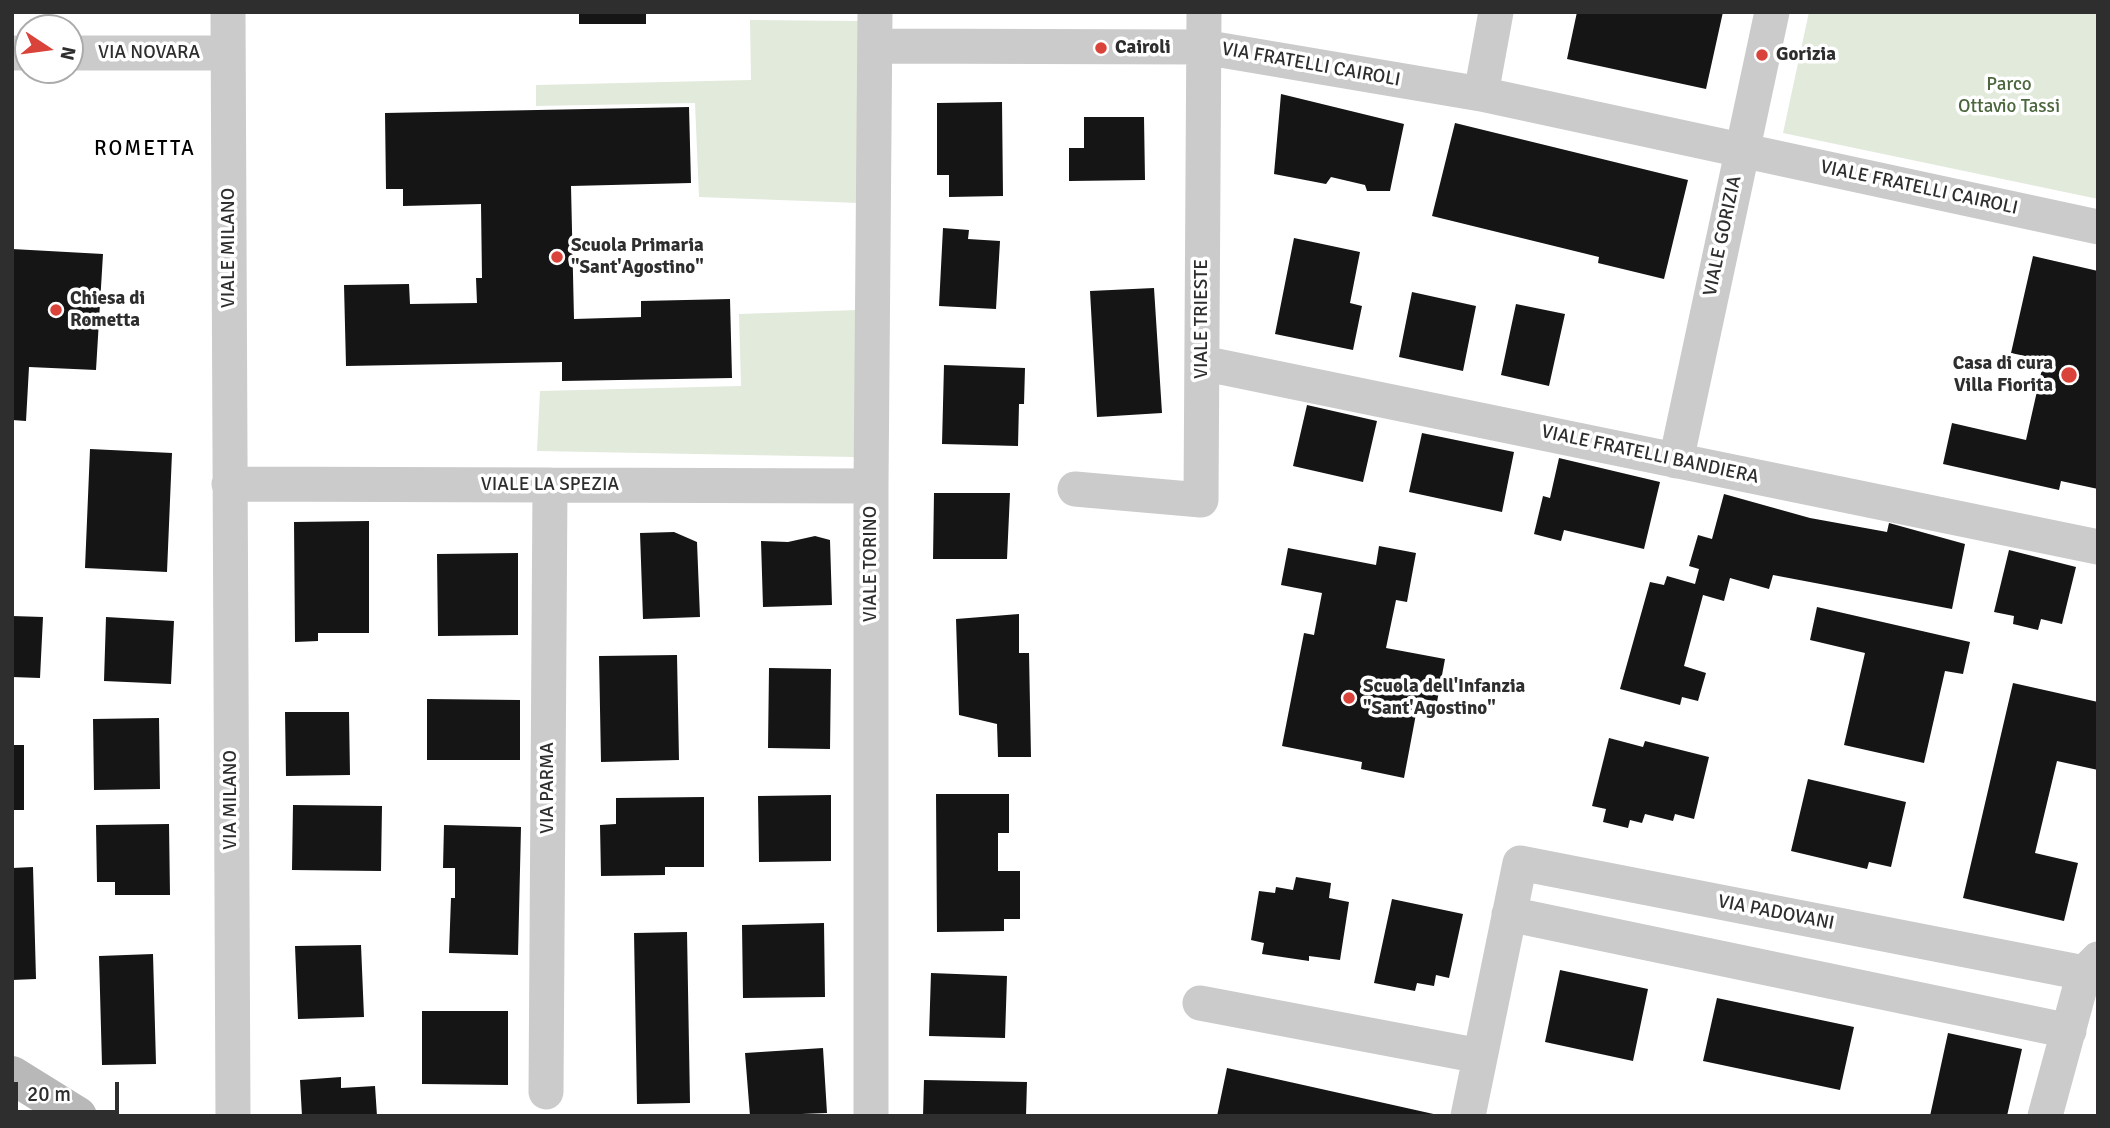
<!DOCTYPE html>
<style>
body{margin:0}
#map{position:relative;width:2110px;height:1128px;overflow:hidden;background:#fff;font-family:Signika,sans-serif}
canvas{display:block}
.frame{position:absolute;inset:0;border:14px solid #2e2e2e;pointer-events:none}
.north{position:absolute;left:14px;top:14px;width:70px;height:70px;box-sizing:border-box;background:#fff;border:2px solid #ababab;border-radius:50%;rotate:103deg;font-size:19px;font-weight:700;line-height:28px;text-align:center;color:#2e2e2e}
.north::after{content:'';display:block;margin:auto;width:24px;height:32px;background:#da433a;clip-path:polygon(50% 0,100% 100%,50% 72%,0 100%)}
.scale{position:absolute;left:14px;top:1082px;width:105px;height:32px;box-sizing:border-box;border:4px solid #2e2e2e;border-top:0;padding-left:9px;font-size:21px;line-height:24px;white-space:nowrap;color:#2e2e2e;-webkit-text-stroke:5px #fff;paint-order:stroke}
</style>
<div id="map">
<canvas width="2110" height="1128"></canvas>
<div class="frame"></div>
<div class="north">N</div>
<div class="scale">20 m</div>
</div>
<script>
const c = document.querySelector('canvas').getContext('2d');
c.lineJoin = 'round';
function fillPath(path, color) { c.fillStyle = color; c.fill(path, 'evenodd'); }
const shape = rows => new Path2D(rows.map(r => 'M' + r).join(''));
function stroke(path, color, width, dash) { c.strokeStyle = color; c.lineWidth = width; c.lineCap = dash ? 'butt' : 'round'; c.setLineDash(dash || []); c.stroke(path); }
function drawText(font, color, halo, rows, align = 'center') {
  c.font = font + ' Signika,sans-serif'; c.lineWidth = 7; c.setLineDash([]); c.textBaseline = 'middle'; c.strokeStyle = halo; c.fillStyle = color; for (const [text, x, y, turn = 0] of rows) {
    c.save(); c.translate(x, y); c.rotate((+turn || 0) * Math.PI / 180); c.textAlign = isNaN(turn) ? turn : align; if (halo) c.strokeText(text, 0, 0); c.fillText(text, 0, 0); c.restore();
  }
}
const green = shape([
 [1809,12,2098,12,2098,199,1783,133],
 [750,20,861,21,859,203,699,197,695,103,536,106,536,85,751,80],
 [857,310,854,457,537,451,540,391,741,386,739,314]
]);
const building = shape([
 [579,12,646,12,646,24,579,24],
 [1577,12,1723,12,1706,89,1567,59],
 [1281,94,1404,124,1390,191,1367,191,1365,185,1331,177,1326,184,1274,174],
 [1002,102,1003,196,949,197,949,175,937,175,937,103],
 [689,107,691,183,571,186,574,319,641,317,641,301,730,299,732,378,562,381,562,362,346,366,344,285,409,284,410,304,477,303,476,278,482,278,481,204,403,206,403,189,386,189,385,113],
 [1084,117,1144,117,1145,180,1069,181,1069,148,1084,148],
 [1455,123,1688,180,1664,279,1598,263,1599,257,1432,216],
 [943,228,969,230,968,239,1000,241,996,309,939,306],
 [1294,238,1360,252,1350,303,1362,306,1353,350,1275,334],
 [12,249,103,254,96,370,29,367,26,421,12,420],
 [2033,256,2098,271,2098,489,2061,481,2059,490,1943,464,1952,423,2026,440,2044,360,2011,353],
 [1154,288,1162,413,1097,417,1090,291],
 [1412,292,1476,306,1463,371,1399,357],
 [1516,304,1565,314,1549,386,1501,375],
 [944,365,1025,368,1024,404,1019,404,1018,446,942,444],
 [1307,405,1377,421,1363,482,1293,466],
 [1422,433,1514,452,1502,512,1409,492],
 [90,449,172,453,167,572,85,568],
 [1559,458,1660,482,1644,549,1564,530,1561,541,1534,534,1543,496,1550,498],
 [934,493,1010,493,1007,559,933,559],
 [1724,494,1810,518,1887,532,1889,523,1965,544,1952,609,1773,575,1769,589,1730,578,1724,601,1703,595,1684,666,1706,673,1698,701,1682,697,1680,705,1620,689,1650,582,1664,585,1667,576,1695,584,1699,569,1689,566,1698,535,1712,539],
 [369,521,369,633,318,633,318,641,295,642,294,522],
 [674,532,697,542,700,617,643,619,640,533],
 [815,536,830,540,832,605,763,607,761,541,788,542],
 [1379,546,1416,553,1407,602,1396,600,1386,648,1445,659,1437,702,1419,698,1404,778,1361,769,1362,762,1282,746,1304,633,1314,635,1322,593,1281,585,1288,548,1376,565],
 [2009,550,2076,567,2062,624,2041,619,2038,630,2013,624,2014,616,1994,612],
 [518,553,518,635,438,636,437,554],
 [1817,607,1970,642,1963,674,1945,671,1924,763,1844,745,1865,653,1810,640],
 [1019,614,1019,653,1029,653,1031,757,998,757,997,724,959,715,956,619],
 [12,616,43,617,40,678,12,677],
 [106,617,174,621,171,684,104,681],
 [677,655,679,760,601,762,599,656],
 [769,668,831,669,830,749,768,748],
 [2013,683,2098,702,2098,770,2057,761,2035,853,2078,863,2064,921,1963,898],
 [427,699,520,700,520,760,427,760],
 [285,712,349,712,350,775,286,776],
 [159,718,160,789,94,790,93,719],
 [1609,738,1643,747,1645,741,1709,757,1694,819,1675,814,1673,821,1645,814,1642,823,1630,820,1628,828,1603,822,1606,809,1592,806],
 [12,745,24,745,24,810,12,810],
 [1808,779,1906,802,1891,867,1869,862,1867,869,1791,851],
 [936,794,1009,794,1009,833,998,833,998,871,1020,871,1020,919,1004,919,1004,931,937,932],
 [831,795,831,861,759,862,758,796],
 [704,797,704,867,665,867,665,875,601,876,600,825,616,824,616,798],
 [293,805,382,806,381,871,292,870],
 [169,824,170,895,115,895,115,882,97,882,96,825],
 [444,825,521,827,518,955,449,953,451,898,455,898,455,868,443,868],
 [33,867,36,979,12,980,12,868],
 [1296,877,1331,883,1329,898,1349,902,1340,960,1309,956,1309,961,1262,954,1264,943,1251,940,1259,891,1275,893,1276,887,1293,890],
 [1392,899,1463,914,1449,978,1436,975,1434,986,1417,983,1415,991,1374,983],
 [824,923,825,997,743,998,742,925],
 [687,932,690,1103,637,1104,634,933],
 [361,945,364,1017,298,1019,295,946],
 [153,954,156,1064,102,1065,99,956],
 [1560,970,1648,989,1633,1061,1545,1042],
 [931,973,1007,976,1005,1038,929,1036],
 [1717,998,1854,1027,1840,1090,1703,1061],
 [422,1011,508,1011,508,1085,422,1084],
 [1948,1033,2022,1049,2007,1116,1930,1116],
 [823,1048,827,1113,750,1116,745,1053],
 [1227,1068,1438,1115,1438,1116,1217,1116],
 [341,1077,341,1088,375,1086,377,1116,302,1116,300,1080],
 [924,1080,1027,1082,1026,1116,923,1116]
]);
const street = shape([
 [228,12,233,1116],
 [875,46,1203,47,1481,94,2098,227],
 [12,53,28,53],
 [70,53,228,53],
 [1481,94,1496,12],
 [1202,363,2098,547],
 [1676,461,1772,12],
 [229,484,871,486],
 [1075,489,1201,500,1204,12],
 [1509,914,2069,1031],
 [1200,1003,1480,1056],
 [546,1092,550,485],
 [871,1116,871,486,875,12],
 [1468,1116,1520,863,2084,973],
 [2045,1116,2084,973,2098,959]
]);
const secondary = shape([
 [12,1075,78,1116]
]);
const markers = [
 [1101,48,7,"#da433a"],
 [1762,55,7,"#da433a"],
 [557,257,7,"#da433a"],
 [56,310,7,"#da433a"],
 [2069,375,9,"#da433a"],
 [1349,698,7,"#da433a"]
];
const poiNames = [
 ["Cairoli",1115,48],
 ["Gorizia",1776,55],
 ["Scuola Primaria",571,246],
 ["\"Sant'Agostino\"",571,268],
 ["Chiesa di",70,299],
 ["Rometta",70,321],
 ["Casa di cura",2053,364,"right"],
 ["Villa Fiorita",2053,386,"right"],
 ["Scuola dell'Infanzia",1363,687],
 ["\"Sant'Agostino\"",1363,709]
];
const streetNames = [
 ["VIA NOVARA",149,53],
 ["VIA FRATELLI CAIROLI",1311,65,10],
 ["VIALE FRATELLI CAIROLI",1919,188,12],
 ["VIALE GORIZIA",1723,236,-78],
 ["VIALE MILANO",229,248,-90],
 ["VIALE TRIESTE",1202,319,-90],
 ["VIALE FRATELLI BANDIERA",1650,455,12],
 ["VIALE LA SPEZIA",550,485],
 ["VIALE TORINO",871,564,-90],
 ["VIA PARMA",548,788,-90],
 ["VIA MILANO",231,800,-90],
 ["VIA PADOVANI",1776,913,11]
];
const parkNames = [
 ["Parco",2009,85],
 ["Ottavio Tassi",2009,107]
];
const neighbourhoodNames = [
 ["ROMETTA",145,149]
];
fillPath(green, '#e2eadc');
fillPath(building, '#151515');
stroke(street, '#cbcbcb', 35);
stroke(secondary, '#b8b8b8', 38);
for (const [x, y, r, color] of markers) { const dot = new Path2D(); dot.arc(x, y, r, 0, 2 * Math.PI); c.fillStyle = color; c.fill(dot); stroke(dot, '#fff', 2.5); }
drawText('bold 19px', '#2e2e2e', '#fff', poiNames, 'left');
drawText('19px', '#2e2e2e', '#fff', streetNames);
drawText('19px', '#4c663e', '#fff', parkNames);
c.letterSpacing = '2px';
drawText('21px', '#000', '#fff', neighbourhoodNames);
c.letterSpacing = '0px';
</script>
